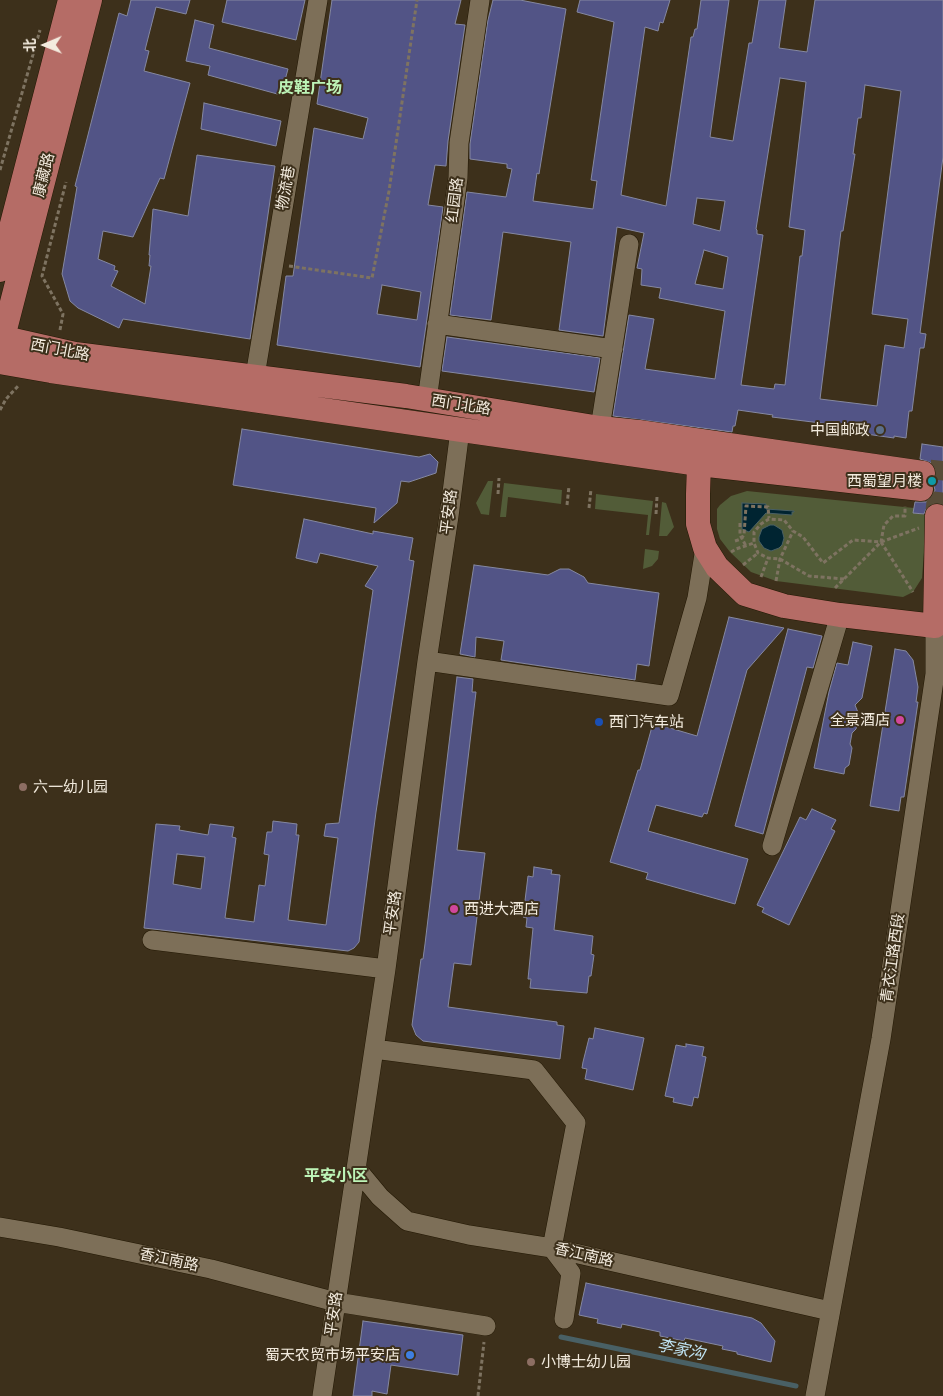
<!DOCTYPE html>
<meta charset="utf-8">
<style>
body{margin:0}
#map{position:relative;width:943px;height:1396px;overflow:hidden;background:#3d301b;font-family:Raleway,"Noto Sans SC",sans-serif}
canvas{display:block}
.north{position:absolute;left:20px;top:20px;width:50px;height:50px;-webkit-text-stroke:4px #3d301b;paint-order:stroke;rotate:269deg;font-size:14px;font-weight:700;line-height:20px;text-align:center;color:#f3ebde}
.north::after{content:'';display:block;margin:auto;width:18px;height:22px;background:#f3ebde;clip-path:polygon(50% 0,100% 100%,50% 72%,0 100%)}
</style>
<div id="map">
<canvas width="943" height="1396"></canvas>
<div class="north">北</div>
</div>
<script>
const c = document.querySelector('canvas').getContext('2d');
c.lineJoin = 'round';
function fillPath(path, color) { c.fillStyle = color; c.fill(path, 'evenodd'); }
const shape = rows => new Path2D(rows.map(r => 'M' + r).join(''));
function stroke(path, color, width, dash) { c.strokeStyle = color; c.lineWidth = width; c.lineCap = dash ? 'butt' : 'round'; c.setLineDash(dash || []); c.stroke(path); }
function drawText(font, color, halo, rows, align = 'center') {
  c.font = font + ' Raleway,"Noto Sans SC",sans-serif'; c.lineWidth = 4; c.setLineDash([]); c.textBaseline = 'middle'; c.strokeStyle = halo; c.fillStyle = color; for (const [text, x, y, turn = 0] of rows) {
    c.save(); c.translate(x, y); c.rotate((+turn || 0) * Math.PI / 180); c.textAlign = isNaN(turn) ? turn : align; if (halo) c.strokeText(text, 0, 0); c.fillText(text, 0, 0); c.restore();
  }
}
const green = shape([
 [488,481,493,481,489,515,481,514,476,503],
 [504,483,562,490,561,504,508,497,506,517,500,517],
 [747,491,914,508,914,513,927,515,922,578,913,592,903,597,776,581,751,572,730,552,720,539,717,529,717,509,720,505,731,496],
 [596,494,653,501,649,535,646,535,648,515,595,509],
 [662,502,666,503,674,527,667,536,659,536],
 [645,549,659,551,658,559,652,566,643,569]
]);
const water = shape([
 [742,503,766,504,766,509,794,511,794,512,792,512,792,515,766,513,749,532,742,529,742,503],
 [770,525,774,525,782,530,784,538,782,545,779,548,771,551,764,548,759,541,759,537,762,529,770,525]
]);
const stream = shape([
 [561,1337,796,1386]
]);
const building = shape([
 [131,0,190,0,186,14,156,7,145,50,149,51,144,71,190,83,164,179,160,178,133,237,103,231,98,259,115,266,114,270,118,271,111,286,145,304,151,266,149,266,150,255,149,255,153,209,188,216,197,155,275,166,250,339,123,319,119,328,78,308,70,301,62,274,77,187,75,186,119,13,127,16,131,0],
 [227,0,305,0,296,40,222,22,227,0],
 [332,0,461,0,455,24,465,25,448,141,446,166,435,165,428,205,443,207,420,367,277,345,286,276,293,276,314,128,363,139,368,118,317,104,332,0],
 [382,285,421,292,417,320,377,314,382,285],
 [493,0,520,0,566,9,539,174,537,173,533,201,593,209,597,181,591,180,614,22,577,12,580,0,670,0,663,23,660,22,658,31,645,27,621,195,666,206,691,37,693,37,695,29,697,29,701,0,729,0,710,137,733,141,749,43,752,43,759,0,786,0,779,48,807,52,815,0,943,0,943,157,920,333,926,334,924,348,920,348,912,411,909,411,906,438,894,436,894,438,852,432,852,430,837,428,837,425,772,417,773,415,738,410,735,426,733,426,732,432,613,416,629,315,654,319,645,369,715,379,725,311,659,298,661,288,641,285,642,269,637,268,644,233,617,227,603,336,559,330,571,242,523,235,503,232,491,320,450,315,467,192,506,197,512,169,507,168,507,164,470,159,470,144,488,20,493,0],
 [780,78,806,82,789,227,805,230,802,256,800,256,785,385,775,384,774,389,741,385,763,235,757,234,757,230,756,229,780,78],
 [865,85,901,91,872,314,908,319,904,348,885,345,877,406,820,399,841,231,843,231,855,154,853,154,858,118,861,118,865,85],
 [697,198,725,201,720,231,693,224,697,198],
 [704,250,728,257,723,289,695,284,704,250],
 [195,20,214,25,209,48,288,69,281,95,208,75,210,66,186,61,195,20],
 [204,103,281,121,276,146,201,129,204,103],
 [447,337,600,358,594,392,442,371,447,337],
 [242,429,419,457,430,454,438,462,436,473,409,482,401,481,397,503,374,523,376,508,233,485,242,429],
 [922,444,943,447,943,504,937,502,931,504,926,509,924,514,913,513,915,502,926,502,932,498,935,490,933,482,937,474,936,468,932,463,920,459,922,444],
 [304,519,373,534,373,531,413,538,409,560,414,561,376,812,359,942,354,948,348,951,144,928,156,824,180,826,179,830,208,835,210,824,234,827,232,837,236,838,225,918,254,922,259,885,265,886,269,855,264,854,267,832,272,832,273,821,297,824,296,835,299,835,288,920,326,925,338,838,324,836,326,824,339,823,373,590,365,586,378,566,320,553,317,563,296,558,304,519],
 [177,854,205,857,201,889,173,884,177,854],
 [474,565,548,575,560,569,569,569,584,577,588,583,659,593,649,666,637,664,635,680,501,660,504,641,476,637,475,657,460,654,474,565],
 [729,617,784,628,747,670,707,814,704,813,702,817,656,805,648,831,748,859,735,904,646,879,648,873,610,862,638,770,640,770,653,723,697,736,729,617],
 [788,629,822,636,813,668,807,667,763,834,735,826,788,629],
 [853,642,872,646,862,698,855,705,859,715,856,729,852,733,850,744,852,748,849,765,845,768,844,774,814,768,829,692,837,663,848,665,853,642],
 [895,649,906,651,913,660,918,687,916,702,918,702,904,797,901,797,899,811,870,806,895,649],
 [457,677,473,679,472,692,476,692,457,850,485,853,471,965,454,963,448,1007,557,1022,557,1025,564,1026,560,1059,423,1041,416,1035,412,1025,421,959,423,959,425,944,457,677],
 [812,809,836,820,831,829,835,831,789,925,762,912,764,908,757,905,800,817,806,820,812,809],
 [534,867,552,870,551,874,560,875,554,930,593,936,591,954,594,955,591,976,589,976,587,993,530,988,531,979,528,979,533,928,526,927,527,918,523,917,528,876,533,877,534,867],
 [595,1028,644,1038,633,1090,585,1079,587,1069,582,1068,583,1062,589,1038,593,1039,595,1028],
 [686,1044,704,1047,702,1056,706,1057,698,1098,694,1097,692,1106,673,1102,674,1098,665,1096,676,1045,686,1047,686,1044],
 [586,1283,752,1318,761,1323,775,1341,771,1362,737,1354,737,1352,722,1349,723,1346,685,1338,684,1341,660,1336,660,1332,622,1324,621,1328,597,1323,598,1319,579,1315,586,1283],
 [363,1321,463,1335,458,1375,391,1365,387,1394,372,1391,372,1396,353,1396,363,1321]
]);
const majorTunnel = shape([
 [937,516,943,461]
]);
const path = shape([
 [0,170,40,30],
 [289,266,372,278,389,191,417,0],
 [60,330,63,314,42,276,66,182],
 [0,410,6,399,19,385],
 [498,494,499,478],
 [567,505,569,486],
 [589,508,591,489],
 [656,514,657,497],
 [740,523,740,535,746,546],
 [735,541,741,539,744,535,746,506,768,507,769,518],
 [881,542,919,528],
 [731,552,736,549,754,543],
 [743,565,758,553],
 [761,577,768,558],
 [844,579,809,576,780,559,768,558,758,553,754,543,754,532,761,524,769,519,784,520,793,531,803,537,823,563,853,540,881,542,884,525,893,516,905,516,905,506],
 [776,581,780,559,793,531],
 [835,588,881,542,913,592],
 [478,1396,484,1342]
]);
const minor = shape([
 [437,324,613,349],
 [255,376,318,0],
 [427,400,458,178,459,143,480,0],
 [600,428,629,244],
 [427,661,669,696,697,598,705,548],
 [772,846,840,615],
 [152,940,386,969],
 [374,1049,534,1070,576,1123,552,1248,571,1273,564,1319],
 [356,1168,380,1197,407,1221,469,1235,552,1248,830,1311],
 [0,1227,59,1237,211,1269,336,1302,486,1326],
 [322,1396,386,969,427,661,449,516,460,430],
 [815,1396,881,1039,935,674,935,626]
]);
const major = shape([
 [0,270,70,0],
 [0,337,75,354,406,396,600,428,639,432,923,473],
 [0,349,90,0],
 [0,362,51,371,699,464,921,489],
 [699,464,698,494,698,524,705,548,717,567,745,594,784,606,840,615,935,626,937,516]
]);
const markers = [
 [880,430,5,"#5c6f8a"],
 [932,481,5,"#0f9aa8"],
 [900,720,5,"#d1479c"],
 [599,722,5,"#1a4fb4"],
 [23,787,5,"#8d6e63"],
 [454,909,5,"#d1479c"],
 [410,1355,5,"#3f7fe0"],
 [531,1362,5,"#8d6e63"]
];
const streetNames = [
 ["康藏路",44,175,-76],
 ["物流巷",286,188,-80],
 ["红园路",455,200,-83],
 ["西门北路",60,350,11],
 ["西门北路",461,405,9],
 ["平安路",449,512,-83],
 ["平安路",393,913,-82],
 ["青衣江路西段",893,958,-82],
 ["香江南路",584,1255,13],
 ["香江南路",169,1260,12],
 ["平安路",334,1314,-82]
];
const poiNames = [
 ["中国邮政",870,430],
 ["西蜀望月楼",922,481],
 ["全景酒店",890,720],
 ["西门汽车站",609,722,"left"],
 ["六一幼儿园",33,787,"left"],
 ["西进大酒店",464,909,"left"],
 ["蜀天农贸市场平安店",400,1355],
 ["小博士幼儿园",541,1362,"left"]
];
const neighbourhoodNames = [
 ["皮鞋广场",310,88],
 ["平安小区",336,1176]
];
const waterNames = [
 ["李家沟",681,1350,12]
];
fillPath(green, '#525c38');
fillPath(water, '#002431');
stroke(water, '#496065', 1);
stroke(stream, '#496065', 5);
fillPath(building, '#525486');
stroke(building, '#8588a1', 1);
stroke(majorTunnel, '#584c38', 24, [24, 12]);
stroke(minor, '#231804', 20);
stroke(major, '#231804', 25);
stroke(path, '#7e7361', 3, [4, 2.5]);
stroke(minor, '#7d6f58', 19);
stroke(major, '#b56c66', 24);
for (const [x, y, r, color] of markers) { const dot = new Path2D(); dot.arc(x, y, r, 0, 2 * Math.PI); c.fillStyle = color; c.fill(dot); stroke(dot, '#3d301b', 2); }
drawText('15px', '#f3ebde', '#3d301b', streetNames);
drawText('15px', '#f3ebde', '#3d301b', poiNames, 'right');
drawText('bold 16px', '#bdf4b7', '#3d301b', neighbourhoodNames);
drawText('italic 16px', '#c0e4f4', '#3d301b', waterNames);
</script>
